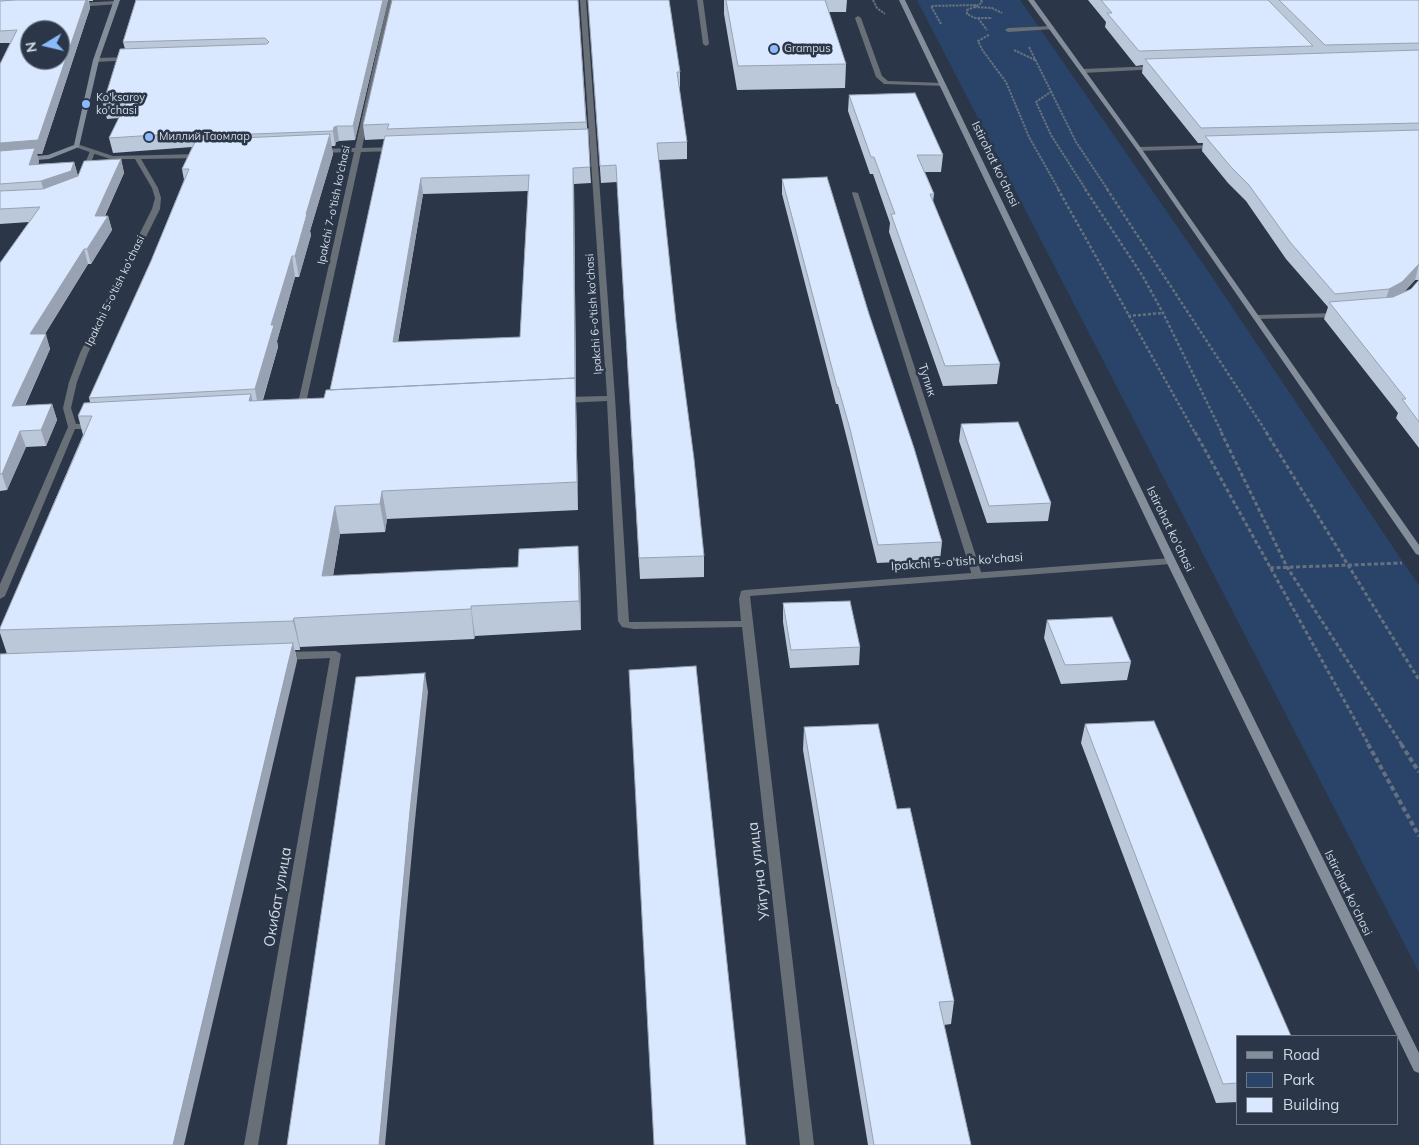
<!DOCTYPE html>
<meta charset="utf-8">
<style>
body{margin:0}
#map{position:relative;width:1419px;height:1145px;overflow:hidden;background:#2b3748;font-family:Mulish,sans-serif}
canvas{display:block}
.legend{position:absolute;left:1236px;top:1035px;width:162px;height:90px;box-sizing:border-box;background:#2b3748;border:1px solid #6e7886;margin:0;padding:6px 9px;list-style:none;font-size:15px;color:#d2dae4}
.legend li{display:flex;align-items:center;gap:10px;height:25px}
.legend b{width:25px;border:1px solid #6e7886}
.north{position:absolute;left:20px;top:20px;width:50px;height:50px;box-sizing:border-box;background:#2b3748;border:1px solid #6e7886;border-radius:50%;rotate:261deg;font-size:14px;font-weight:700;line-height:20px;text-align:center;color:#d2dae4}
.north::after{content:'';display:block;margin:auto;width:18px;height:22px;background:#8bbafc;clip-path:polygon(50% 0,100% 100%,50% 72%,0 100%)}
</style>
<div id="map">
<canvas width="1419" height="1145"></canvas>
<ul class="legend">
<li><b style="height:6px;background:#848e9b"></b>Road</li>
<li><b style="height:14px;background:#2a4469"></b>Park</li>
<li><b style="height:14px;background:#d9e8fe"></b>Building</li>
</ul>
<div class="north">N</div>
</div>
<script>
const c = document.querySelector('canvas').getContext('2d');
c.lineJoin = 'round';
function fillPath(path, color) { c.fillStyle = color; c.fill(path, 'evenodd'); }
const shape = rows => new Path2D(rows.map(r => 'M' + r).join(''));
function stroke(path, color, width, dash) { c.strokeStyle = color; c.lineWidth = width; c.lineCap = dash ? 'butt' : 'round'; c.setLineDash(dash || []); c.stroke(path); }
function drawText(font, color, halo, rows, align = 'center') {
  c.font = font + ' Mulish,sans-serif'; c.lineWidth = 5; c.setLineDash([]); c.textBaseline = 'middle'; c.strokeStyle = halo; c.fillStyle = color; for (const [text, x, y, turn = 0] of rows) {
    c.save(); c.translate(x, y); c.rotate((+turn || 0) * Math.PI / 180); c.textAlign = isNaN(turn) ? turn : align; if (halo) c.strokeText(text, 0, 0); c.fillText(text, 0, 0); c.restore();
  }
}
const green = shape([
 [917,0,1020,0,1210,274,1419,586,1419,972]
]);
const pathFar3 = shape([
 [873,0,877,8,885,14],
 [981,0,982,2,979,5,967,10,967,14,975,18,992,18],
 [974,7,992,8,1002,13],
 [978,18,987,30],
 [941,24,931,6,978,5],
 [989,35,978,41,983,51,1006,82,1029,137,1059,190],
 [1029,47,1076,142,1108,190],
 [1014,50,1035,60],
 [1052,91,1036,102,1051,135,1086,190]
]);
const pathFar2 = shape([
 [1058,189,1195,433],
 [1085,189,1142,275,1163,313,1222,433],
 [1107,189,1267,433],
 [1128,316,1163,313]
]);
const pathFar1 = shape([
 [1195,432,1369,745],
 [1221,432,1287,567,1402,745],
 [1266,432,1419,680],
 [1270,568,1402,563]
]);
const path = shape([
 [1368,744,1419,836],
 [1401,744,1419,772]
]);
const lane = shape([
 [697,0,703,0,709,44,706,46,703,44,697,0],
 [858,16,861,18,882,76,888,81,943,83,946,85,945,86,884,84,876,77,855,18,858,16],
 [1052,26,1054,27,1054,29,1008,32,1005,30,1008,28,1052,26],
 [90,151,95,152,87,174,82,175,81,174,90,151],
 [853,192,858,193,982,575,981,577,977,578,972,575,852,193,853,192]
]);
const street = shape([
 [388,0,394,0,362,148,396,147,399,149,396,151,361,152,304,412,300,415,296,412,354,152,318,153,315,151,318,149,355,148,388,0],
 [580,0,586,0,615,398,629,622,741,621,739,599,741,591,745,590,1171,558,1176,561,1171,564,750,596,814,1145,800,1145,742,627,634,629,622,627,618,621,607,401,564,403,560,400,564,397,607,396,580,0],
 [116,1,118,2,118,4,77,7,74,5,77,3,116,1],
 [130,57,132,58,132,60,96,62,93,60,96,58,130,57],
 [1156,66,1158,67,1158,69,1083,73,1080,71,1083,69,1156,66],
 [77,144,113,156,201,154,204,156,201,158,141,159,158,188,161,198,160,209,88,353,77,382,71,408,76,424,93,423,97,426,93,429,75,429,5,596,0,599,0,584,68,427,63,408,69,382,80,353,152,209,155,198,152,188,135,159,110,159,75,147,74,146,77,144],
 [1216,145,1219,147,1218,148,1139,151,1136,149,1139,147,1216,145],
 [1338,313,1342,315,1341,317,1256,319,1252,317,1256,315,1338,313],
 [336,651,341,654,258,1145,244,1145,330,658,283,660,278,656,283,652,336,651]
]);
const secondary = shape([
 [114,0,120,0,99,60,79,147,49,159,0,163,0,159,48,155,74,145,93,60,114,0],
 [899,0,905,0,1176,561,1419,1053,1419,1073,1414,1071,1166,561,899,0],
 [1028,0,1034,0,1141,148,1419,545,1419,555,1416,554,1137,150,1028,0]
]);
const wall = shape([
 [0,0,93,0,93,1,89,1,90,8,42,154,37,154,39,162,38,164,74,162,78,176,121,159,124,173,105,216,108,216,112,230,91,264,88,264,45,334,50,349,25,406,52,404,57,420,46,446,26,447,7,490,0,491,0,263,29,222,0,224,0,64,10,43,0,43],
 [136,0,388,0,355,140,339,141,336,142,335,146,331,146,333,154,310,231,311,235,299,277,295,277,277,341,278,347,263,400,324,398,330,390,385,139,365,140,363,125,578,0,591,183,574,184,576,396,578,510,387,519,385,532,340,534,333,576,580,575,581,630,475,636,474,639,300,647,300,650,295,650,297,661,7,654,0,633,0,628,83,435,78,416,90,402,89,398,151,261,184,180,182,169,192,147,113,153,109,138,119,118,107,119,103,104,125,49,123,42],
 [528,191,520,337,398,342,423,194],
 [588,0,680,72,680,87,679,87,687,142,687,159,658,160,676,322,704,556,704,577,640,579,617,182,601,183],
 [724,0,847,0,846,12,829,12,846,64,845,88,737,90,724,14],
 [1088,0,1419,0,1419,448,1396,418,1398,413,1324,319,1328,307,1286,259,1246,201,1228,183,1202,151,1203,143,1198,143,1142,73,1143,65,1136,66,1105,27,1106,22],
 [1415,280,1419,280,1411,289,1404,292],
 [849,95,943,155,941,172,925,172,934,194,933,202,1000,364,997,384,943,386,889,232,890,223,873,174,870,174,848,111],
 [782,179,869,314,942,542,940,560,877,563,849,447,838,404,836,404,782,194],
 [961,424,1051,503,1048,521,987,523,959,441],
 [783,603,860,647,859,665,790,668,783,622],
 [1047,620,1131,662,1127,680,1061,684,1044,638],
 [1085,724,1238,1036,1238,1102,1216,1103,1081,743],
 [804,727,897,809,954,1001,951,1024,944,1025,971,1145,868,1145,803,750]
]);
const shadedWall = shape([
 [86,0,88,0,90,8,42,154,37,154,39,162,33,179,0,157,0,143],
 [383,0,388,0,355,140,353,126],
 [337,126,339,141,336,142,335,146,333,131,334,127],
 [330,134,333,154,310,231,311,235,299,277,295,256,306,214],
 [121,159,124,173,98,230,95,216],
 [74,162,78,176,45,195,41,181],
 [573,168,574,184,576,396,575,378],
 [421,178,423,194,395,359,393,342],
 [108,216,112,230,91,264,87,249],
 [84,249,88,264,35,350,30,334],
 [292,256,295,277,277,341,278,347,259,412,255,389,271,325],
 [1419,264,1415,280,1397,300,1384,306,1389,289],
 [46,334,50,349,17,422,12,406],
 [575,378,576,404,578,510,577,482],
 [251,394,257,421,249,401],
 [52,404,57,420,46,446,41,430],
 [20,431,26,447,7,490,2,474],
 [382,491,387,519,385,532,380,504],
 [335,506,340,534,328,605,322,576],
 [578,546,580,575,581,630,579,601],
 [471,606,475,636,474,639,471,609],
 [294,618,300,647,300,650,293,621],
 [293,643,297,661,184,1145,173,1145],
 [425,673,428,692,414,830,385,1145,379,1145,410,811]
]);
const building = shape([
 [15,0,86,0,38,140,0,143,0,64,17,30,0,31,0,1,15,0],
 [30,30,60,30,60,60,30,60,30,30],
 [136,0,383,0,353,126,337,126,334,127,333,131,200,136,202,132,109,138,126,103,103,104,120,49,267,44,269,42,265,38,123,42,136,0],
 [392,0,578,0,586,122,387,129,389,124,363,125,392,0],
 [588,0,669,0,680,72,677,72,687,142,657,143,676,322,694,459,704,556,639,558,616,165,600,166,588,0],
 [726,0,825,0,846,64,738,66,726,0],
 [1101,0,1268,0,1313,46,1139,51,1107,13,1112,13,1101,0],
 [1279,0,1419,0,1419,43,1325,45,1279,0],
 [1419,50,1419,123,1201,128,1145,59,1419,50],
 [915,93,943,155,917,155,934,194,930,194,1000,364,945,366,891,214,895,214,874,157,871,157,849,95,915,93],
 [588,129,590,167,573,168,575,378,330,390,385,136,588,129],
 [529,175,520,337,393,342,421,178,529,175],
 [1419,130,1419,264,1402,282,1389,289,1335,294,1290,242,1249,185,1231,167,1205,136,1419,130],
 [330,134,306,214,307,214,295,256,292,256,271,325,274,325,255,389,89,398,151,261,189,169,182,169,196,140,330,134],
 [35,148,29,165,74,162,71,171,41,181,0,184,0,151,35,148],
 [121,159,95,216,108,216,87,249,84,249,30,334,46,334,12,406,52,404,41,430,20,431,2,474,0,474,0,263,40,207,0,209,0,191,43,189,78,176,84,161,121,159],
 [827,177,869,314,914,448,942,542,878,545,850,429,838,387,837,387,782,179,827,177],
 [1419,280,1419,422,1402,399,1406,399,1329,302,1393,297,1411,289,1419,280],
 [575,378,577,482,382,491,380,504,335,506,322,576,518,567,519,549,578,546,579,601,471,606,471,609,294,618,293,621,0,630,0,628,92,416,78,416,84,403,251,394,249,401,324,398,326,390,575,378],
 [1018,422,1051,503,989,506,961,424,1018,422],
 [850,601,860,647,791,650,783,603,850,601],
 [1112,617,1131,662,1065,665,1047,620,1112,617],
 [293,643,173,1145,0,1145,0,654,293,643],
 [696,666,746,1145,654,1145,629,670,696,666],
 [425,673,410,811,379,1145,287,1145,356,677,425,673],
 [1154,721,1291,1036,1238,1036,1238,1083,1223,1084,1085,724,1154,721],
 [878,724,897,809,910,808,954,1001,939,1002,971,1145,874,1145,804,727,878,724]
]);
const markers = [
 [774,49,5,"#8bbafc"],
 [86,104,5,"#8bbafc"],
 [149,137,5,"#8bbafc"]
];
const farPoinames = [
 ["Grampus",784,49],
 ["Ko'ksaroy",96,98],
 ["ko'chasi",96,111],
 ["Миллий Таомлар",159,137]
];
const farStreetnames = [
 ["Ipakchi 7-o'tish ko'chasi",334,205,-78],
 ["Ipakchi 5-o'tish ko'chasi",115,291,-64],
 ["Ipakchi 6-o'tish ko'chasi",594,314,-94]
];
const streetNames = [
 ["Istirohat ko'chasi",995,164,64],
 ["Тупик",927,380,72],
 ["Istirohat ko'chasi",1170,529,64],
 ["Ipakchi 5-o'tish ko'chasi",957,562,-4],
 ["Istirohat ko'chasi",1348,893,64]
];
const nearStreetnames = [
 ["Уйгуна улица",759,871,-97],
 ["Окибат улица",278,897,-80]
];
fillPath(green, '#2a4469');
stroke(pathFar3, '#66717f', 2, [2.5, 1]);
stroke(pathFar2, '#66717f', 2.5, [3, 2]);
stroke(pathFar1, '#66717f', 3, [4, 2.5]);
stroke(path, '#66717f', 4, [5, 3]);
fillPath(lane, '#696f77');
fillPath(street, '#696f77');
fillPath(secondary, '#848e9b');
fillPath(wall, '#bbc8da');
fillPath(shadedWall, '#98a2b2');
fillPath(building, '#d9e8fe');
stroke(building, '#98a2b2', 1);
for (const [x, y, r, color] of markers) { const dot = new Path2D(); dot.arc(x, y, r, 0, 2 * Math.PI); c.fillStyle = color; c.fill(dot); stroke(dot, '#2b3748', 2); }
drawText('11px', '#d2dae4', '#2b3748', farPoinames, 'left');
drawText('11px', '#d2dae4', '#2b3748', farStreetnames);
drawText('12px', '#d2dae4', '#2b3748', streetNames);
drawText('15px', '#d2dae4', '#2b3748', nearStreetnames);
</script>
